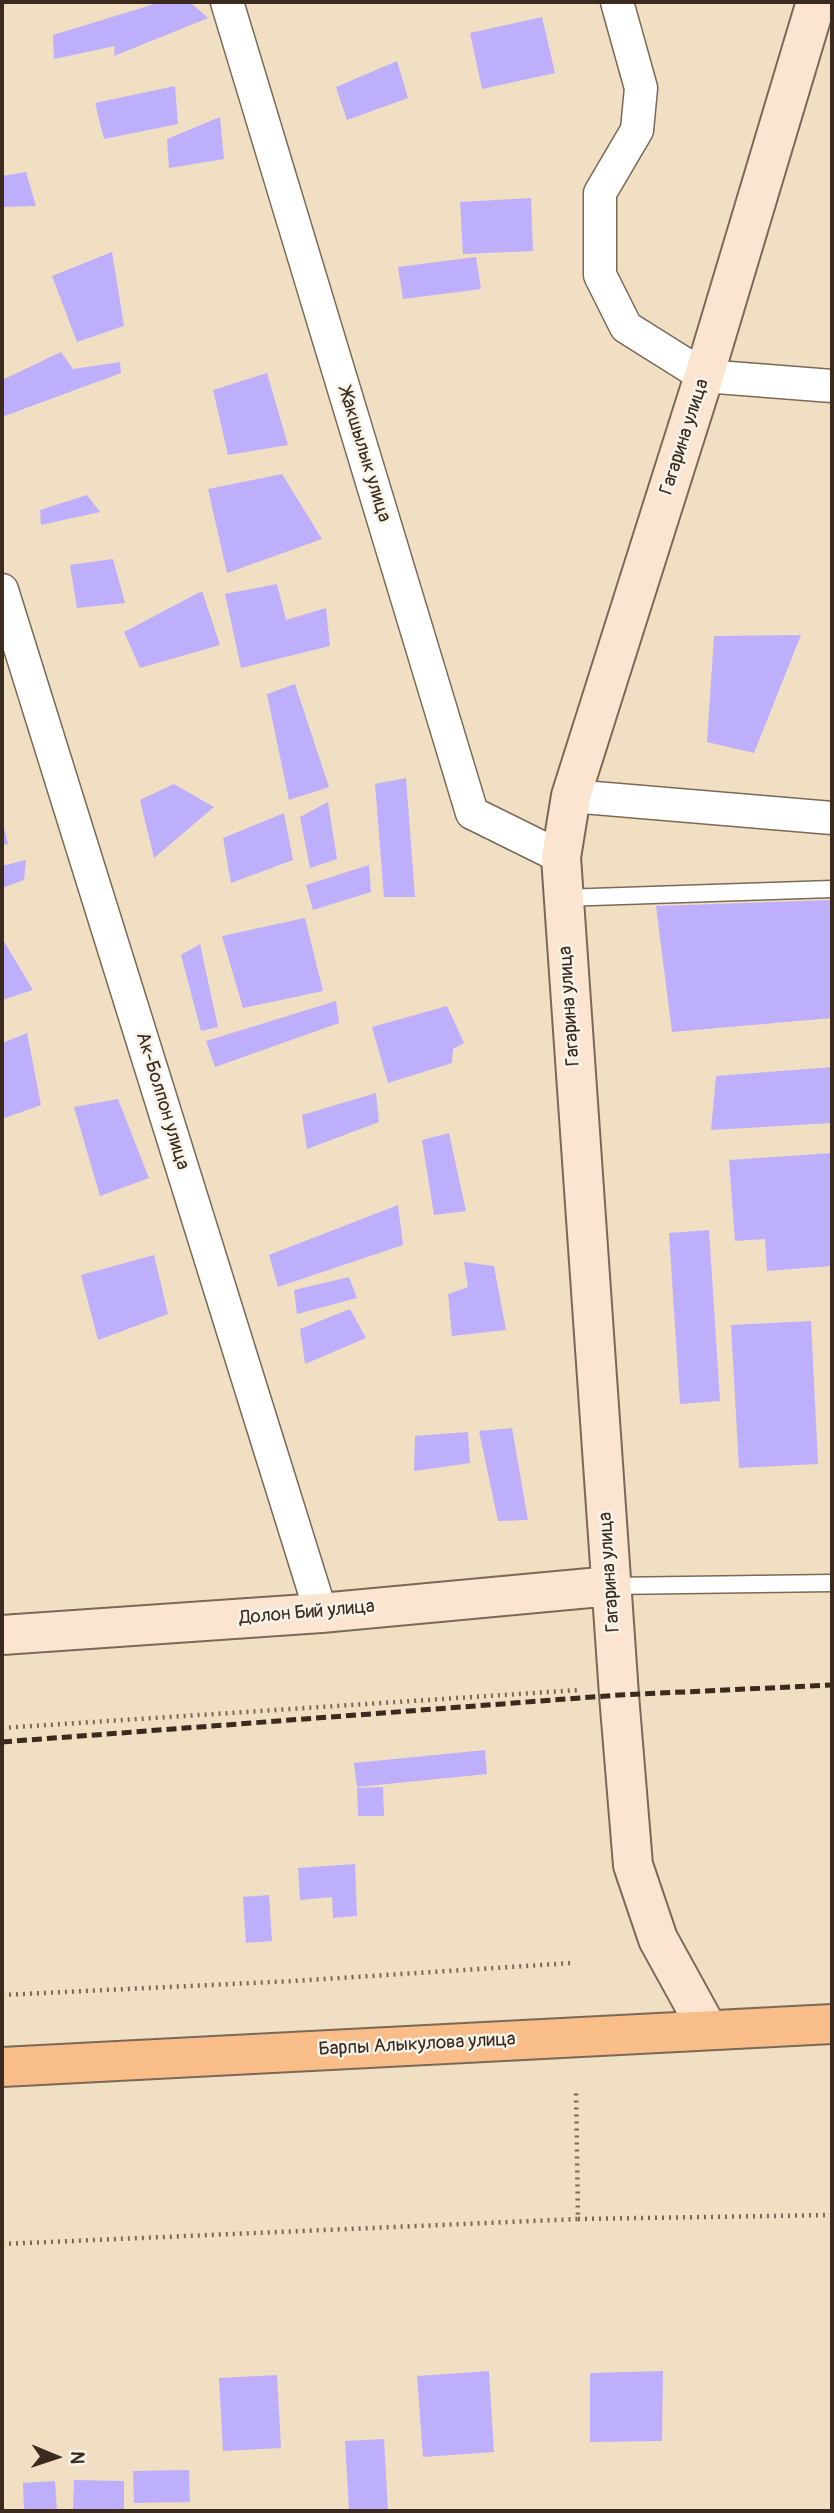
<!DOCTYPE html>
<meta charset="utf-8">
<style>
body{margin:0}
#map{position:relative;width:834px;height:2513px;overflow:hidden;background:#f0dfc2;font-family:Pangolin,sans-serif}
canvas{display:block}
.frame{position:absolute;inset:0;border:4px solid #3b2a1e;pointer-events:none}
.north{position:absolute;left:21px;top:2422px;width:70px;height:70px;-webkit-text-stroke:5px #f7f3e8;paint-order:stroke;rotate:92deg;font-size:19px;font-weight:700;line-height:28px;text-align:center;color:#3b2a1e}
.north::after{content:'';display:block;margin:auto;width:24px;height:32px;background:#3b2a1e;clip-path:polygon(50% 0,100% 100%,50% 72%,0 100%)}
</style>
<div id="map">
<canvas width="834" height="2513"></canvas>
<div class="frame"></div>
<div class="north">N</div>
</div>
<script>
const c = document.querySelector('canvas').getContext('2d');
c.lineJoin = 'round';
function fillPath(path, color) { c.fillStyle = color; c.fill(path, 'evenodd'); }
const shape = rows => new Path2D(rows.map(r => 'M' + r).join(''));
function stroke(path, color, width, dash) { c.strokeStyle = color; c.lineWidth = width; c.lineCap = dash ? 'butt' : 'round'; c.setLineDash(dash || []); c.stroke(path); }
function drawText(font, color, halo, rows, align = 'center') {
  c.font = font + ' Pangolin,sans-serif'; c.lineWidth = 5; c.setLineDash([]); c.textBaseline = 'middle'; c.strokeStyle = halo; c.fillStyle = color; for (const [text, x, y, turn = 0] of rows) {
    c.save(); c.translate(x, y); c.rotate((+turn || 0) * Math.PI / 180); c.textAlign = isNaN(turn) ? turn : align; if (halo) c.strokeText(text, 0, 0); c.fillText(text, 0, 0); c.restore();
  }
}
const building = shape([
 [161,2,190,2,208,18,114,56,115,46,54,59,53,35],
 [542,17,555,73,482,89,470,33],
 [397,61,408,98,347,120,336,87],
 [175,86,178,124,104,139,95,103],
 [220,117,224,159,169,168,167,139],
 [26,172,36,206,2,207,2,176],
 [531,198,533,251,463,254,460,202],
 [112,252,124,326,77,342,52,276],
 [476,257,481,289,403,299,398,267],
 [61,352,73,369,120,362,121,373,2,417,2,380],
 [267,373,288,445,228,455,213,390],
 [282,474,322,539,227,573,208,489],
 [87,495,100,512,41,525,40,510],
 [113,559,125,603,77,608,70,565],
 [277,584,286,620,326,608,330,646,241,668,225,594],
 [202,591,220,645,140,668,124,632],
 [801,635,754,753,707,742,714,636],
 [295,684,329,787,289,800,267,694],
 [406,778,415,897,384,897,375,784],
 [174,784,214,807,154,858,140,800],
 [328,802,337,859,310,868,300,817],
 [284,813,293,860,231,883,223,838],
 [2,819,8,844,2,845],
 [26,860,24,880,2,888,2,866],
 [369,865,371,892,313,910,306,885],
 [832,900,832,1018,672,1032,656,906],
 [305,918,323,991,243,1008,222,936],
 [2,938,33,990,2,1000],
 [200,944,218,1027,201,1031,181,955],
 [336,1001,339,1023,215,1067,206,1041],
 [447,1006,464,1043,453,1049,452,1063,388,1083,372,1027],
 [27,1033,41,1105,2,1119,2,1043],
 [832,1067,832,1123,711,1130,716,1076],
 [376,1093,379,1122,307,1149,302,1115],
 [118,1099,149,1178,100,1196,74,1107],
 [449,1133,466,1211,434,1215,422,1140],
 [832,1153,832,1266,767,1271,765,1239,735,1241,729,1160],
 [398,1205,403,1245,278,1287,269,1255],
 [709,1230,720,1401,680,1404,669,1233],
 [154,1255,168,1314,98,1340,81,1275],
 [464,1262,494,1266,506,1330,452,1336,448,1294,468,1287],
 [349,1277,357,1298,297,1314,294,1290],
 [350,1309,366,1338,305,1364,300,1329],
 [811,1321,818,1464,739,1468,731,1325],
 [512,1428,528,1520,498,1521,479,1431],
 [468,1432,470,1463,414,1471,415,1436],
 [485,1750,487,1774,357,1787,354,1763],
 [383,1787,384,1816,358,1816,357,1788],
 [355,1864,357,1916,333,1918,332,1897,300,1900,298,1868],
 [269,1895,272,1941,246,1943,243,1897],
 [489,2371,494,2452,423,2457,417,2376],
 [663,2371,662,2441,590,2442,590,2373],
 [277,2375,281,2448,223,2451,219,2378],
 [384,2439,388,2511,349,2511,345,2441],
 [189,2470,190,2502,134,2503,133,2471],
 [74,2480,124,2481,124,2511,73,2511],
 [55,2481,57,2511,24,2511,23,2483]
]);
const path = shape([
 [2,1728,579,1690],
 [2,1995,293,1981,572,1963],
 [578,2219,832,2215],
 [2,2244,578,2219,576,2089]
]);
const lane = shape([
 [562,898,832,889],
 [611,1586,832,1583]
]);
const street = shape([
 [227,2,472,813,561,857],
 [617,2,641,88,637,130,600,193,600,275,626,327,704,376,832,386],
 [2,590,321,1613],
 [571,796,832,818]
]);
const secondary = shape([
 [2,1635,321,1613,611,1586],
 [708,2030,658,1939,633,1865,619,1695,561,857,571,796,704,376,816,2]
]);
const primary = shape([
 [2,2067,832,2024]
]);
const rail = shape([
 [2,1742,619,1695,832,1685]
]);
const streetNames = [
 ["Гагарина улица",685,437,-72],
 ["Жакшылык улица",364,455,73],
 ["Гагарина улица",570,1006,-94],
 ["Ак-Болпон улица",162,1101,73],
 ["Гагарина улица",610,1572,-94],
 ["Долон Бий улица",307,1613,-5],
 ["Барпы Алыкулова улица",417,2045,-3]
];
fillPath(building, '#beaffc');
stroke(lane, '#7a6957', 19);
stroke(street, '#7a6957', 35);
stroke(secondary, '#7a6957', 42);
stroke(primary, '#7a6957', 42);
stroke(path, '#7a6957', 4.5, [2, 5]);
stroke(lane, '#fff', 16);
stroke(street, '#fff', 32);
stroke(secondary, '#fce5d0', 38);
stroke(primary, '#f8bd89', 38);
stroke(rail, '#3b2a1e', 5, [10, 5]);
drawText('19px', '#3b2a1e', '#f7f3e8', streetNames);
</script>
